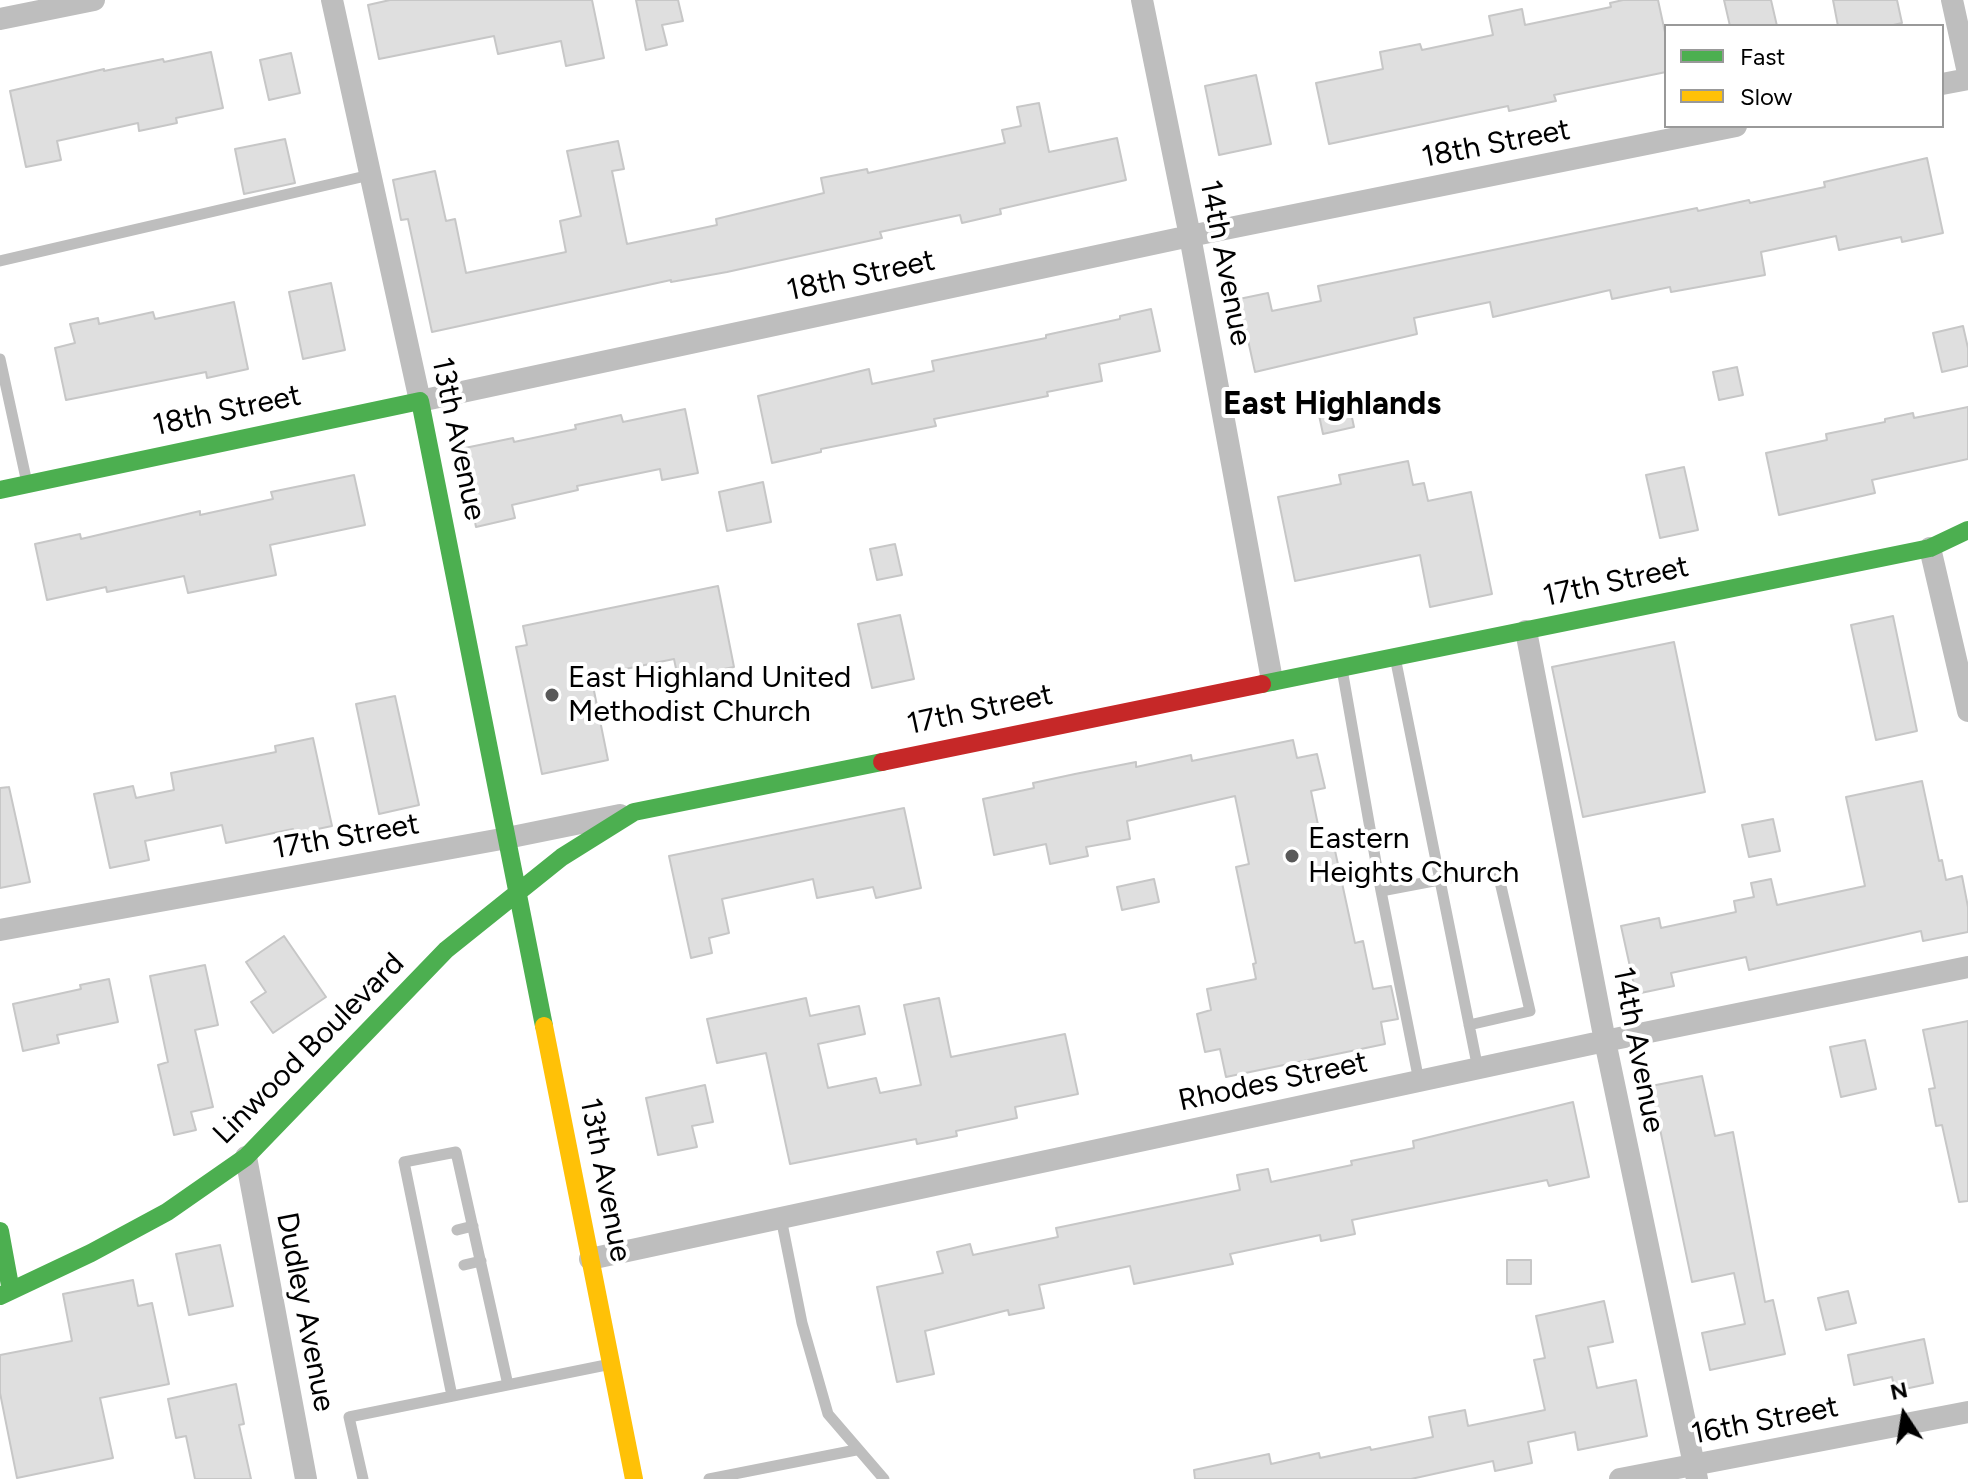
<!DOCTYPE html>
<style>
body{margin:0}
#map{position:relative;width:1968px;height:1479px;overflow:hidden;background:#fff;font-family:Figtree,sans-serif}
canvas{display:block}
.legend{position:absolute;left:1664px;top:24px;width:280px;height:104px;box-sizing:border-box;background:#fff;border:2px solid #999;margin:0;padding:10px 14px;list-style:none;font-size:24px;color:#000}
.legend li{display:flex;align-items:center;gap:16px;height:40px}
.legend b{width:40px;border:2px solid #999}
.north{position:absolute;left:1864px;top:1375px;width:80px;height:80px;-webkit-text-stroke:6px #fff;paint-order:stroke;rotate:348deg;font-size:22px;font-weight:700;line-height:32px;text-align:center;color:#000}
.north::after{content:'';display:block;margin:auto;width:28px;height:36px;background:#000;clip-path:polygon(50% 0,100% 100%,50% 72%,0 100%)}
</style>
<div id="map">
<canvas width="1968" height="1479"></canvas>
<ul class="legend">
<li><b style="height:10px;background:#4caf50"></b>Fast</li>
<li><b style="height:10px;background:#ffc107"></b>Slow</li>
</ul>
<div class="north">N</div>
</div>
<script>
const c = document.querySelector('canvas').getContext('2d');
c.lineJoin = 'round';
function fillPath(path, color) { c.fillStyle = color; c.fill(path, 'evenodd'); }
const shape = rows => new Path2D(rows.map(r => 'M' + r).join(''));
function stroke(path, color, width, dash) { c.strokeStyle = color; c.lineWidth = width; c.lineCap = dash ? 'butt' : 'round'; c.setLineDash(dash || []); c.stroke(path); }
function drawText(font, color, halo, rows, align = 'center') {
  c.font = font + ' Figtree,sans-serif'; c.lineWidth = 8; c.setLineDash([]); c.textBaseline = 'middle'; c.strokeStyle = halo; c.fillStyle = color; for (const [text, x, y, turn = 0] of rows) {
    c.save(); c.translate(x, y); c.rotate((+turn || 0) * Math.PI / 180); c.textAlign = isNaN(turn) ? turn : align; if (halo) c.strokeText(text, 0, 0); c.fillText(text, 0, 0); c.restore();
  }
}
const building = shape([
 [390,0,592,0,604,58,566,66,561,41,498,54,494,36,379,59,368,5,390,0],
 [636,0,678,0,683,21,662,25,667,45,646,50,636,0],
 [1623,0,1658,0,1666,37,1666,72,1554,95,1556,101,1509,111,1508,106,1329,144,1316,83,1383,69,1380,52,1420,44,1422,50,1493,35,1489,16,1522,9,1525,25,1611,7,1610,3,1623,0],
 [1724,0,1771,0,1777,26,1730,26,1724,0],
 [1833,0,1897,0,1902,23,1889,26,1838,26,1833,0],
 [211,52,223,108,176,118,177,123,139,131,138,123,57,141,61,160,26,167,10,91,104,69,104,71,163,59,164,62,211,52],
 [291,53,300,93,269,100,260,60,291,53],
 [1256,75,1271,144,1219,155,1205,86,1256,75],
 [1039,103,1049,152,1117,138,1126,180,1000,209,1001,214,962,223,960,215,880,232,882,238,727,272,671,282,671,280,432,332,408,219,401,220,393,180,435,171,446,221,455,219,466,273,566,252,560,221,581,216,567,151,618,141,624,169,612,171,627,244,717,225,716,219,824,193,821,178,867,169,868,173,1005,143,1002,130,1021,126,1017,107,1039,103],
 [285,139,295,183,244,194,235,149,285,139],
 [1927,158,1943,233,1902,242,1901,237,1839,250,1836,236,1761,252,1765,275,1671,292,1670,287,1612,299,1610,290,1493,317,1490,302,1414,318,1417,334,1255,372,1239,299,1268,293,1272,311,1321,301,1318,286,1697,208,1698,211,1749,200,1750,203,1825,187,1824,182,1927,158],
 [331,283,345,350,303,359,289,292,331,283],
 [234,302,248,369,207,378,206,372,66,400,55,348,75,343,70,324,98,318,99,324,153,312,155,319,234,302],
 [1151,309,1160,351,1099,364,1102,381,1047,392,1048,396,934,419,936,426,821,449,821,452,772,463,758,396,869,369,872,384,934,371,932,361,1046,338,1046,335,1120,319,1120,316,1151,309],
 [1963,326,1968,348,1968,366,1942,372,1933,333,1963,326],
 [1737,367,1743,395,1719,400,1713,372,1737,367],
 [1347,394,1354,427,1323,434,1316,401,1347,394],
 [1968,407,1968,459,1872,480,1875,493,1779,515,1766,453,1827,440,1826,434,1885,422,1885,419,1913,413,1914,418,1968,407],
 [685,409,698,473,662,480,660,469,577,486,578,490,512,505,515,518,476,527,460,449,513,438,514,442,576,429,575,425,621,415,623,422,685,409],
 [1408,461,1413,485,1424,483,1428,501,1471,492,1492,594,1430,607,1420,555,1295,581,1278,497,1341,484,1339,475,1408,461],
 [1684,467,1698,530,1660,538,1646,475,1684,467],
 [354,475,365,525,270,545,276,575,188,593,184,576,107,592,106,587,47,600,35,544,80,534,81,539,200,511,200,515,273,499,271,492,354,475],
 [763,482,771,522,727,531,719,492,763,482],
 [895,544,902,575,877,580,870,549,895,544],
 [718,586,734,667,678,678,674,659,591,676,608,760,542,774,516,647,527,645,523,626,718,586],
 [900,615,914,679,872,688,858,624,900,615],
 [1893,616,1917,731,1876,740,1851,625,1893,616],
 [1674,642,1705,792,1583,817,1552,667,1674,642],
 [395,696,419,805,379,814,356,704,395,696],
 [313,738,332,826,294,834,293,829,226,843,222,825,145,841,149,860,110,868,94,794,133,786,136,798,174,790,171,773,276,752,275,746,313,738],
 [1293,740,1297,758,1317,754,1325,788,1311,791,1323,849,1334,846,1355,943,1363,941,1373,989,1391,986,1398,1019,1381,1022,1385,1044,1226,1077,1220,1049,1205,1052,1197,1014,1211,1010,1207,989,1256,979,1253,964,1256,963,1236,867,1249,864,1235,796,1127,821,1130,839,1086,847,1088,856,1050,864,1046,844,994,855,983,799,1034,788,1033,783,1075,774,1136,762,1136,767,1191,755,1192,761,1293,740],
 [1922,781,1939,861,1942,860,1946,880,1962,876,1968,907,1968,932,1923,941,1921,931,1749,970,1746,957,1671,973,1674,986,1636,994,1621,926,1659,918,1661,928,1736,912,1734,901,1754,897,1751,883,1771,879,1777,905,1865,886,1846,797,1922,781],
 [9,787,30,882,0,888,0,788,9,787],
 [904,808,921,888,876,898,873,887,817,898,813,879,722,899,729,933,709,938,712,953,691,958,669,856,904,808],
 [1773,819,1780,851,1749,857,1742,825,1773,819],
 [1154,879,1159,902,1122,910,1117,887,1154,879],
 [284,936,326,997,273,1033,251,1002,266,992,246,962,284,936],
 [205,965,218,1025,195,1030,213,1107,191,1112,196,1130,174,1135,158,1065,168,1062,150,976,205,965],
 [109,979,118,1022,57,1035,59,1043,23,1051,13,1004,81,989,80,985,109,979],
 [806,998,810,1016,859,1006,865,1034,818,1044,828,1088,876,1078,880,1093,921,1085,904,1005,939,998,951,1057,1065,1034,1078,1094,1015,1107,1017,1118,956,1131,957,1136,917,1144,916,1139,790,1164,766,1053,717,1063,707,1019,806,998],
 [1968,1021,1968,1201,1959,1202,1942,1125,1936,1126,1929,1089,1935,1088,1923,1030,1968,1021],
 [1865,1040,1876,1089,1841,1097,1830,1047,1865,1040],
 [1702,1076,1715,1136,1733,1132,1765,1302,1773,1300,1785,1354,1710,1370,1702,1333,1745,1324,1734,1273,1692,1282,1651,1086,1702,1076],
 [705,1085,713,1122,692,1126,697,1147,658,1155,646,1098,705,1085],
 [1573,1102,1589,1177,1549,1186,1547,1180,1352,1220,1355,1234,1321,1241,1320,1235,1230,1254,1233,1264,1134,1284,1130,1266,1039,1285,1044,1308,1009,1315,1008,1310,925,1331,934,1374,897,1382,877,1287,943,1273,937,1252,970,1244,973,1255,1058,1237,1056,1228,1240,1190,1237,1175,1268,1169,1271,1182,1352,1165,1351,1161,1414,1148,1413,1141,1573,1102],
 [220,1245,233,1306,189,1315,176,1254,220,1245],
 [1507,1260,1531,1260,1531,1284,1507,1284,1507,1260],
 [133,1280,138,1306,152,1303,169,1384,100,1398,113,1458,17,1478,0,1393,0,1355,72,1341,63,1294,133,1280],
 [1848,1291,1856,1323,1826,1330,1818,1298,1848,1291],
 [1604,1301,1613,1342,1588,1347,1597,1388,1636,1380,1647,1436,1578,1450,1575,1432,1528,1442,1532,1463,1495,1471,1493,1461,1411,1479,1195,1479,1194,1470,1269,1454,1271,1464,1319,1453,1320,1458,1370,1447,1371,1450,1433,1437,1429,1417,1465,1410,1468,1426,1545,1410,1534,1360,1545,1358,1536,1316,1604,1301],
 [1924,1339,1933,1383,1895,1391,1892,1377,1854,1385,1848,1355,1924,1339],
 [236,1384,244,1424,239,1425,251,1479,195,1479,186,1436,176,1438,168,1399,236,1384]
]);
const lane = shape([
 [0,261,370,175],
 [0,359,27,483],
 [1395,657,1478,1069],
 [1342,669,1381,891,1419,1081],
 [1381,891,1497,869,1530,1011,1469,1025],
 [781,1218,802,1323,828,1414,884,1479],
 [457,1230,473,1226],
 [464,1265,481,1261],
 [452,1396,404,1162,456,1152,508,1385],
 [363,1479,349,1417,611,1364],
 [709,1479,856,1450]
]);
const street = shape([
 [332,0,420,401,1190,236,1736,126],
 [1142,0,1190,236,1272,680],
 [1952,0,1968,73],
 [0,19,94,0],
 [1942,84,1968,79],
 [1930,548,1968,711],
 [1526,631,1605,1041,1697,1479],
 [0,930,507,838,620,815],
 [246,1157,306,1479],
 [590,1259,1605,1041,1968,967],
 [1620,1479,1968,1412]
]);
const fast = shape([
 [0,490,420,401,544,1026],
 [1262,684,1930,548,1968,530],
 [0,1231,11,1291],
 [0,1296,91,1253,167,1212,246,1157,446,950,562,857,634,812,882,762]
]);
const slow = shape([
 [544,1026,634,1479]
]);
const jam = shape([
 [882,762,1262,684]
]);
const markers = [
 [552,695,8,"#595959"],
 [1292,856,8,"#595959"]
];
const streetNames = [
 ["18th Street",1496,144,-11],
 ["14th Avenue",1225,263,79],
 ["18th Street",861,276,-12],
 ["18th Street",227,411,-12],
 ["13th Avenue",458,439,78],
 ["17th Street",1616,582,-12],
 ["17th Street",980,710,-12],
 ["17th Street",346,837,-10],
 ["Linwood Boulevard",309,1049,-45],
 ["14th Avenue",1638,1050,79],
 ["Rhodes Street",1273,1082,-12],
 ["13th Avenue",605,1180,79],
 ["Dudley Avenue",305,1312,79],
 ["16th Street",1765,1421,-11]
];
const poiNames = [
 ["East Highland United",568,678],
 ["Methodist Church",568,712],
 ["Eastern",1308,839],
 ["Heights Church",1308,873]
];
const neighbourhoodNames = [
 ["East Highlands",1332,405]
];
fillPath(building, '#dfdfdf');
stroke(building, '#c7c7c7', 2);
stroke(lane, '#bebebe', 11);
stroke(street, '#bebebe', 22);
stroke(fast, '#4caf50', 18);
stroke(slow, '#ffc107', 18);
stroke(jam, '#c62828', 18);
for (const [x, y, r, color] of markers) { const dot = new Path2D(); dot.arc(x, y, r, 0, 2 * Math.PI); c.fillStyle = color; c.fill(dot); stroke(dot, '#fff', 3); }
drawText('30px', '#000', '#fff', streetNames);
drawText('30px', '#000', '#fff', poiNames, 'left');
drawText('bold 32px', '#000', '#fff', neighbourhoodNames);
</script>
